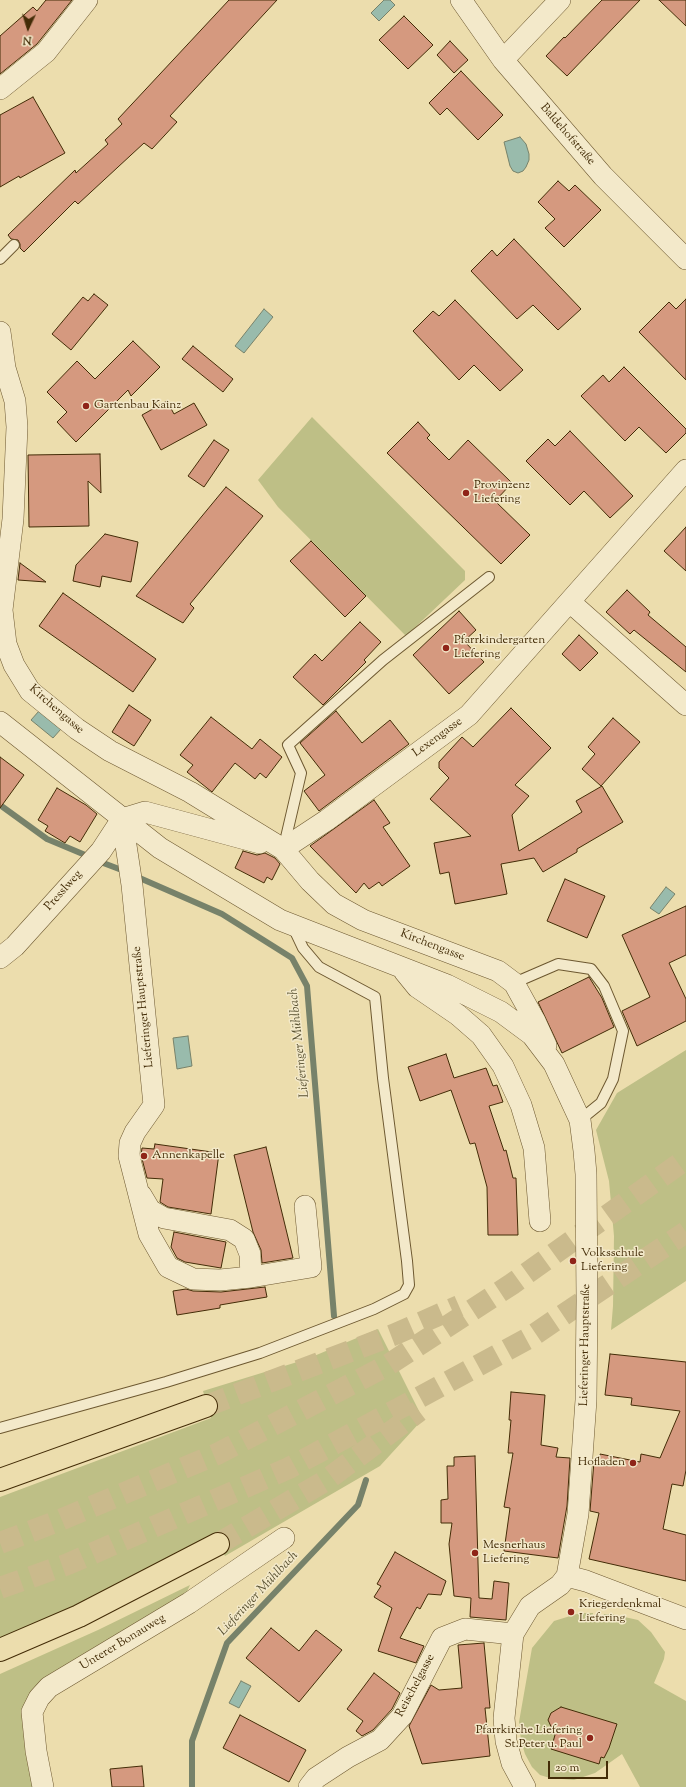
<!DOCTYPE html>
<meta charset="utf-8">
<style>
body{margin:0}
#map{position:relative;width:686px;height:1787px;overflow:hidden;background:#ecddad;font-family:"Sorts Mill Goudy",serif}
canvas{display:block}
.north{position:absolute;left:8px;top:8px;width:40px;height:40px;-webkit-text-stroke:3px #f3e9ca;paint-order:stroke;rotate:184deg;font-size:11px;font-weight:700;line-height:16px;text-align:center;color:#432c07}
.north::after{content:'';display:block;margin:auto;width:14px;height:18px;background:#432c07;clip-path:polygon(50% 0,100% 100%,50% 72%,0 100%)}
.scale{position:absolute;left:548px;top:1761px;width:60px;height:18px;box-sizing:border-box;border:2px solid #432c07;border-top:0;padding-left:5px;font-size:12px;line-height:14px;white-space:nowrap;color:#432c07;-webkit-text-stroke:3px #f3e9ca;paint-order:stroke}
</style>
<div id="map">
<canvas width="686" height="1787"></canvas>
<div class="north">N</div>
<div class="scale">20 m</div>
</div>
<script>
const c = document.querySelector('canvas').getContext('2d');
c.lineJoin = 'round';
function fillPath(path, color) { c.fillStyle = color; c.fill(path, 'evenodd'); }
const shape = rows => new Path2D(rows.map(r => 'M' + r).join(''));
function stroke(path, color, width, dash) { c.strokeStyle = color; c.lineWidth = width; c.lineCap = dash ? 'butt' : 'round'; c.setLineDash(dash || []); c.stroke(path); }
function drawText(font, color, halo, rows, align = 'center') {
  c.font = font + ' "Sorts Mill Goudy",serif'; c.lineWidth = 3; c.setLineDash([]); c.textBaseline = 'middle'; c.strokeStyle = halo; c.fillStyle = color; for (const [text, x, y, turn = 0] of rows) {
    c.save(); c.translate(x, y); c.rotate((+turn || 0) * Math.PI / 180); c.textAlign = isNaN(turn) ? turn : align; if (halo) c.strokeText(text, 0, 0); c.fillText(text, 0, 0); c.restore();
  }
}
const green = shape([
 [312,417,465,571,465,580,406,636,278,507,258,480],
 [686,1050,686,1281,611,1330,613,1306,614,1236,609,1181,596,1130,617,1093],
 [378,1329,423,1419,380,1466,225,1556,214,1537,119,1587,0,1643,0,1497,211,1418,203,1391,307,1359],
 [190,1585,186,1594,46,1681,36,1787,0,1787,0,1674,98,1630],
 [580,1613,593,1613,593,1617,603,1617,604,1614,611,1614,638,1620,651,1632,665,1652,664,1659,654,1683,686,1701,686,1787,640,1787,622,1754,595,1773,574,1780,550,1778,540,1775,532,1767,525,1754,521,1741,519,1722,532,1648,554,1621]
]);
const water = shape([
 [384,0,390,0,395,5,379,21,371,13,384,0],
 [520,137,526,144,529,154,529,160,526,167,523,171,518,173,513,171,510,166,504,142,520,137],
 [264,309,273,317,244,353,235,346,264,309],
 [39,711,61,729,53,738,31,720,39,711],
 [666,887,675,894,659,914,650,908,666,887],
 [188,1036,192,1066,177,1069,173,1038,188,1036],
 [241,1681,251,1686,239,1708,229,1703,241,1681]
]);
const stream = shape([
 [0,805,47,839,90,857],
 [98,861,127,872],
 [135,876,222,914,292,958,307,986,334,1316],
 [192,1787,192,1741,227,1643,358,1505,366,1480]
]);
const building = shape([
 [46,0,72,0,37,44,0,74,0,36,33,7,37,11,46,0],
 [229,0,277,0,170,116,177,122,152,149,144,143,78,204,75,201,24,252,20,248,20,244,18,240,11,239,8,235,75,170,76,173,108,144,105,140,122,124,118,119,229,0],
 [602,0,640,0,567,76,546,56,564,37,565,38,602,0],
 [659,0,686,0,686,26,659,0],
 [404,16,433,45,408,69,379,40,404,16],
 [450,41,468,60,454,73,437,55,450,41],
 [461,71,503,115,478,140,447,108,440,115,429,103,461,71],
 [33,97,65,153,20,178,19,176,0,187,0,115,33,97],
 [558,181,569,191,575,185,601,210,564,247,545,228,555,219,538,202,558,181],
 [514,239,581,309,558,330,533,305,517,319,471,271,492,250,497,256,514,239],
 [94,294,108,305,71,350,52,334,83,297,88,301,94,294],
 [686,299,686,380,639,332,669,302,676,309,686,299],
 [455,300,523,370,500,391,474,365,459,380,413,331,433,311,439,316,455,300],
 [133,341,160,367,131,396,128,390,76,442,57,422,67,412,47,392,77,361,95,379,133,341],
 [193,346,233,379,223,392,182,359,193,346],
 [624,367,686,429,686,433,666,453,639,427,625,441,581,396,603,375,609,382,624,367],
 [167,401,174,414,194,403,207,425,161,450,142,415,167,401],
 [418,422,430,435,427,438,449,460,468,440,512,483,495,501,530,535,501,564,387,453,418,422],
 [570,431,633,496,610,518,584,491,570,505,526,461,548,439,555,446,570,431],
 [214,440,229,450,204,487,188,476,214,440],
 [100,454,101,493,88,481,89,526,29,527,28,455,100,454],
 [226,487,263,516,190,604,194,608,183,623,136,596,226,487],
 [686,527,686,571,664,551,686,527],
 [105,534,138,542,131,582,102,576,100,587,73,581,76,565,105,534],
 [311,541,366,596,345,617,290,561,311,541],
 [20,563,46,582,18,580,20,563],
 [627,590,650,612,648,615,686,647,686,672,634,630,630,634,606,612,627,590],
 [63,593,156,659,133,692,39,626,63,593],
 [459,611,476,630,464,641,484,662,449,694,413,655,459,611],
 [360,622,381,642,364,660,366,662,323,705,293,677,315,654,322,661,360,622],
 [579,635,598,653,580,671,562,654,579,635],
 [129,705,151,720,134,746,112,732,129,705],
 [511,708,551,748,515,785,529,796,512,815,519,851,582,812,576,801,602,786,623,822,577,849,577,852,543,872,534,858,501,864,507,894,455,904,449,872,440,874,434,843,471,836,430,799,449,778,439,768,439,762,462,737,473,747,511,708],
 [336,711,362,743,390,720,409,744,319,811,304,791,325,775,300,743,336,711],
 [211,717,252,749,260,739,282,757,266,778,260,773,255,779,235,763,212,792,187,772,193,765,180,755,211,717],
 [613,718,640,742,601,786,582,769,595,754,588,747,613,718],
 [0,757,24,775,0,808,0,757],
 [57,788,86,805,97,814,80,842,70,836,65,843,45,831,48,826,38,820,57,788],
 [374,800,390,823,383,827,410,866,382,886,379,882,369,889,364,883,356,893,310,846,374,800],
 [243,851,257,855,265,853,275,858,280,864,272,880,267,877,264,883,235,868,243,851],
 [565,879,605,896,587,938,547,921,565,879],
 [686,906,686,955,669,963,686,999,686,1021,637,1046,622,1011,650,997,622,935,686,906],
 [589,977,602,998,614,1027,562,1053,538,1002,589,977],
 [446,1054,454,1078,486,1068,493,1086,497,1085,503,1102,489,1106,504,1151,506,1150,513,1178,516,1178,518,1235,488,1235,487,1187,475,1143,470,1144,451,1090,420,1101,408,1067,446,1054],
 [155,1144,219,1153,211,1214,168,1207,160,1202,163,1179,147,1178,141,1155,142,1148,154,1149,155,1144],
 [266,1147,293,1258,262,1263,261,1250,253,1232,234,1155,266,1147],
 [174,1232,226,1242,221,1268,185,1262,177,1258,171,1247,174,1232],
 [265,1287,267,1297,220,1305,220,1308,177,1315,173,1291,186,1289,193,1291,221,1292,265,1287],
 [610,1354,686,1362,686,1470,683,1486,672,1484,663,1529,686,1535,686,1581,589,1559,599,1513,590,1511,594,1461,599,1462,600,1454,640,1462,641,1454,660,1458,680,1411,631,1405,632,1398,605,1395,610,1354],
 [511,1392,545,1395,541,1445,558,1448,556,1457,570,1458,567,1506,558,1558,504,1551,510,1508,504,1507,513,1453,508,1453,511,1420,509,1420,511,1392],
 [475,1456,479,1598,492,1599,494,1581,509,1583,506,1620,470,1617,471,1598,454,1596,449,1544,452,1523,441,1523,441,1500,448,1499,447,1466,454,1466,454,1457,475,1456],
 [395,1552,446,1581,441,1595,428,1594,420,1609,417,1607,400,1638,424,1646,416,1663,378,1651,392,1608,374,1597,381,1586,377,1584,395,1552],
 [271,1628,299,1651,316,1630,342,1650,299,1702,246,1658,271,1628],
 [484,1643,490,1708,485,1708,490,1756,422,1764,409,1726,431,1685,439,1690,462,1688,458,1645,484,1643],
 [374,1673,400,1693,392,1709,373,1730,362,1736,356,1731,363,1721,347,1709,374,1673],
 [561,1707,617,1724,609,1748,604,1758,601,1757,599,1764,551,1749,555,1735,548,1720,551,1713,561,1707],
 [240,1715,306,1750,289,1782,223,1748,240,1715],
 [142,1766,144,1787,112,1787,110,1769,142,1766]
]);
const motorwayTunnel = shape([
 [206,1406,393,1335,459,1306],
 [0,1543,53,1523,217,1454,388,1365,512,1284,686,1159],
 [218,1544,325,1481,419,1411],
 [0,1588,68,1564,289,1468,529,1338,686,1232]
]);
const service = shape([
 [0,259,14,245],
 [284,846,301,773,288,745,383,660,489,577],
 [514,983,558,964,591,969,604,986,623,1031,613,1079,601,1103,580,1120],
 [0,1428,166,1382,260,1353,374,1309,404,1294,409,1285,407,1261,383,1078,375,997,319,967,303,948,293,927]
]);
const minor = shape([
 [461,0,503,60,603,176,686,259],
 [503,60,560,0],
 [0,89,46,52,87,0],
 [0,332,5,368,15,401,17,427,13,519,2,610,6,644,14,665,30,691,77,729,110,751,190,792,283,849,310,881,334,904,363,920,498,971,514,983,535,1021,546,1045],
 [570,602,686,705],
 [0,722,160,848,280,920,447,985,501,1012,532,1035,554,1064,580,1120,584,1151,586,1174,587,1301,586,1400,578,1514,567,1576,560,1585,530,1606,513,1634,504,1718,506,1741,512,1763,525,1787],
 [122,819,132,885,154,1105,135,1132,130,1143,129,1156,149,1234,168,1267,193,1279,220,1280,251,1277,311,1267,305,1206],
 [122,819,145,812,260,843],
 [283,849,327,820,469,715,686,470],
 [0,958,15,946,101,851,122,819],
 [404,971,417,987,458,1015,481,1035,503,1066,521,1105,534,1148,540,1221],
 [141,1195,150,1210,164,1218,230,1230,244,1239,250,1254,251,1277],
 [567,1576,586,1581,686,1619],
 [43,1787,36,1751,32,1712,39,1698,49,1687,189,1603,284,1538],
 [309,1787,316,1778,348,1757,380,1740,402,1716,442,1638,465,1629,513,1634]
]);
const motorway = shape([
 [0,1480,206,1406],
 [0,1650,79,1616,218,1544]
]);
const markers = [
 [86,406,4,"#8f2418"],
 [466,493,4,"#8f2418"],
 [446,648,4,"#8f2418"],
 [144,1156,4,"#8f2418"],
 [573,1261,4,"#8f2418"],
 [633,1463,4,"#8f2418"],
 [475,1553,4,"#8f2418"],
 [571,1612,4,"#8f2418"],
 [590,1738,4,"#8f2418"]
];
const streetNames = [
 ["Baldehofstraße",567,135,49],
 ["Kirchengasse",56,710,41],
 ["Lexengasse",438,738,-36],
 ["Presslweg",64,891,-48],
 ["Kirchengasse",432,946,21],
 ["Lieferinger Hauptstraße",144,1007,-96],
 ["Lieferinger Hauptstraße",586,1345,-89],
 ["Unterer Bonauweg",123,1643,-31],
 ["Reischelgasse",416,1686,-62]
];
const poiNames = [
 ["Gartenbau Kainz",94,406],
 ["Provinzenz",474,486],
 ["Liefering",474,500],
 ["Pfarrkindergarten",454,641],
 ["Liefering",454,655],
 ["Annenkapelle",152,1156],
 ["Volksschule",581,1254],
 ["Liefering",581,1268],
 ["Hofladen",625,1463,"right"],
 ["Mesnerhaus",483,1546],
 ["Liefering",483,1560],
 ["Kriegerdenkmal",579,1605],
 ["Liefering",579,1619],
 ["Pfarrkirche Liefering",582,1731,"right"],
 ["St.Peter u. Paul",582,1745,"right"]
];
const waterNames = [
 ["Lieferinger Mühlbach",300,1043,-96],
 ["Lieferinger Mühlbach",259,1594,-47]
];
fillPath(green, '#bebf86');
fillPath(water, '#99bbac');
stroke(water, '#77826a', 1);
stroke(stream, '#77826a', 6);
fillPath(building, '#d5997f');
stroke(building, '#432c07', 1);
stroke(motorwayTunnel, '#caba8c', 22, [22, 11]);
stroke(service, '#6d5830', 12);
stroke(minor, '#6d5830', 22);
stroke(motorway, '#432c07', 24);
stroke(service, '#f3e9ca', 10);
stroke(minor, '#f3e9ca', 21);
stroke(motorway, '#ecddad', 22);
for (const [x, y, r, color] of markers) { const dot = new Path2D(); dot.arc(x, y, r, 0, 2 * Math.PI); c.fillStyle = color; c.fill(dot); stroke(dot, '#f3e9ca', 1.5); }
drawText('12px', '#432c07', '#f3e9ca', streetNames);
drawText('12px', '#432c07', '#f3e9ca', poiNames, 'left');
drawText('italic 13px', '#585030', '#f3e9ca', waterNames);
</script>
